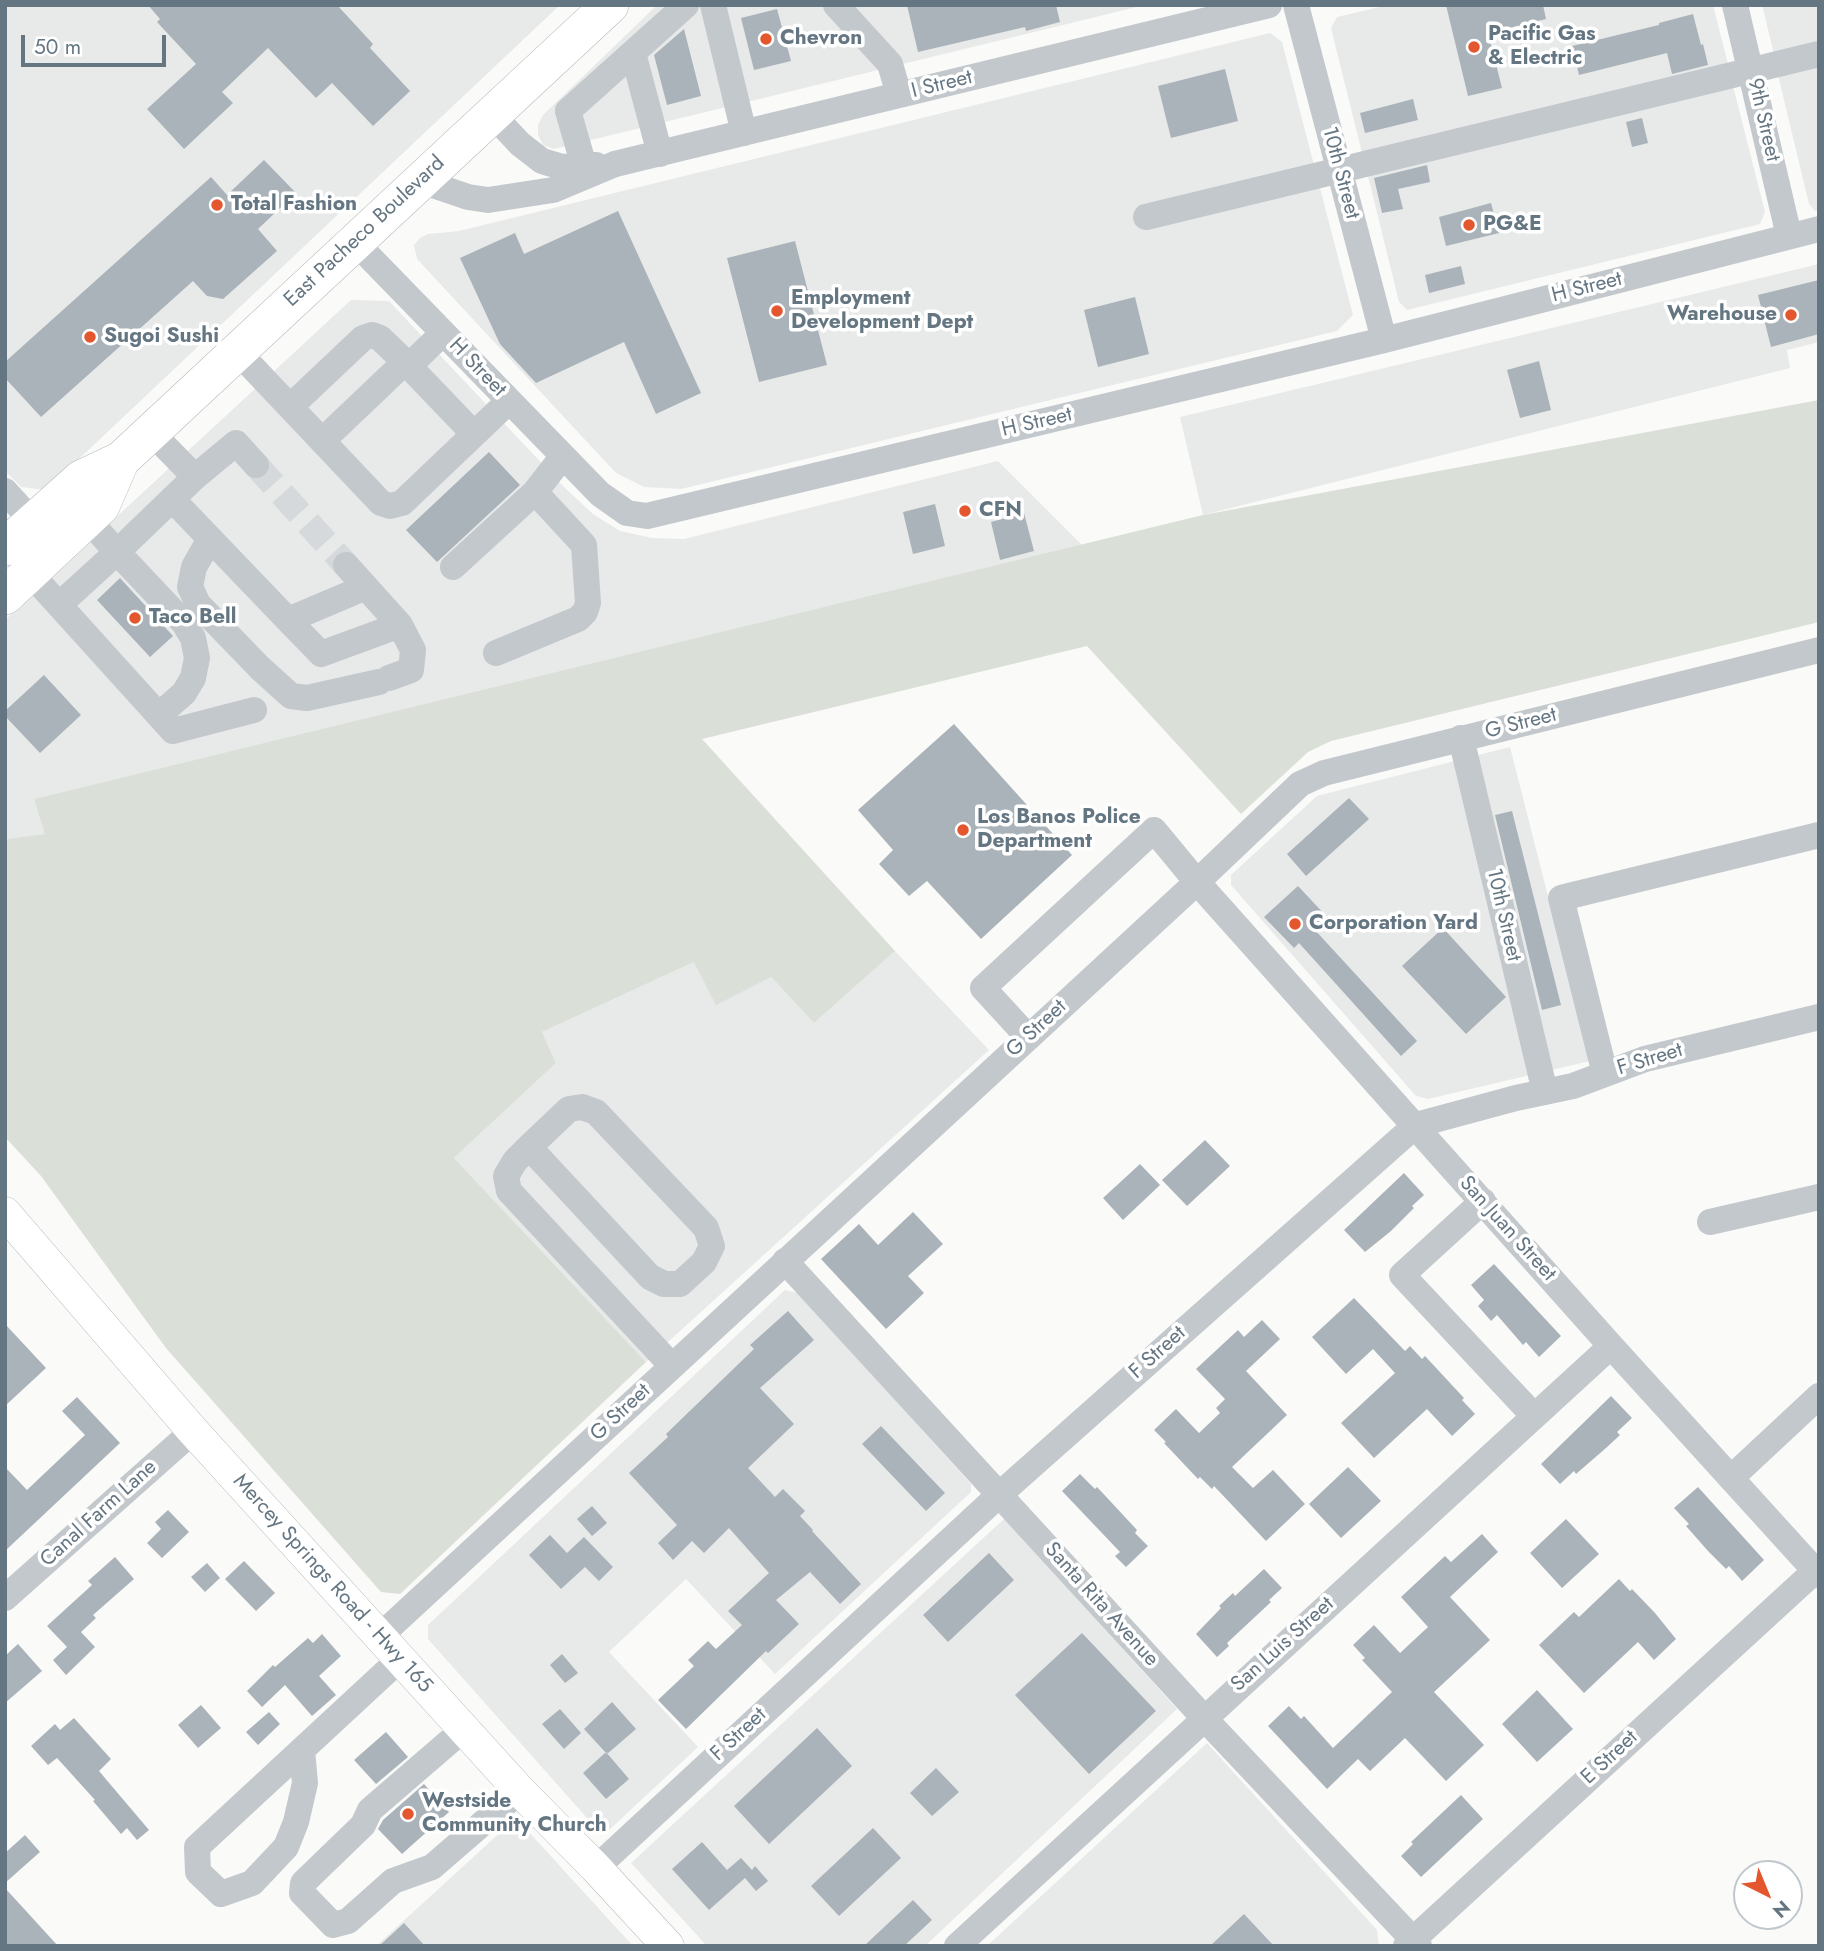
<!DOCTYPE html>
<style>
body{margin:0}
#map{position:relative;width:1824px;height:1951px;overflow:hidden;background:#fafaf8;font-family:Jost,sans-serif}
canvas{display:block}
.frame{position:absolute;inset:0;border:7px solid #657683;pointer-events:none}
.north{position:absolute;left:1733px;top:1860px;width:70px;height:70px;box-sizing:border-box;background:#fff;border:2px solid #c1c8cd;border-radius:50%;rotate:137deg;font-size:19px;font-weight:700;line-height:28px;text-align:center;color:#657683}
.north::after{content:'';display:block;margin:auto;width:24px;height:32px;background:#e4572e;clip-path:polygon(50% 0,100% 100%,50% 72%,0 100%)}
.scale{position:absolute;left:21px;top:35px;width:145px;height:32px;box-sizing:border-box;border:4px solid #657683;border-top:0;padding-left:9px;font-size:21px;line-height:24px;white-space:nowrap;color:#657683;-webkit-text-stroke:5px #fff;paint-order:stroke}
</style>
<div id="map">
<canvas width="1824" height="1951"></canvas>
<div class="frame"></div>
<div class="north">N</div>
<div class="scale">50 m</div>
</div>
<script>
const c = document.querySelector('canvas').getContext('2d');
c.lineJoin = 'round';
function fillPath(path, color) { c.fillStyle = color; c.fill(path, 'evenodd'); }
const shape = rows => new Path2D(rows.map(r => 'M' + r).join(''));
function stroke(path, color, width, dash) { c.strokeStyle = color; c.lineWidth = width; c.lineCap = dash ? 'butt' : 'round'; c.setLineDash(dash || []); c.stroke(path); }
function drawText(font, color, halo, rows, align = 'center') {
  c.font = font + ' Jost,sans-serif'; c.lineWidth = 7; c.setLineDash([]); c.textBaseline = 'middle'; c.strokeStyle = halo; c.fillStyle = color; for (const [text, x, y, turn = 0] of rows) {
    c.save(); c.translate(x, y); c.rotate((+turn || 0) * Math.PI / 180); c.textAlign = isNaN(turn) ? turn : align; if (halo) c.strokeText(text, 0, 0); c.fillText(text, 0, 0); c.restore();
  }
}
const built = shape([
 [5,5,560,5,46,490,21,487,5,471],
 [657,5,1145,5,554,149,543,145,538,135,538,125,543,115],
 [1388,5,1713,5,1729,68,1362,153,1331,28,1337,17],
 [1762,5,1819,5,1819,43,1774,54],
 [1270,33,1282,42,1353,315,1337,331,681,489,644,487,616,473,417,259,414,245,420,238,428,234,459,231],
 [1819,65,1819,210,1815,211,1809,204,1778,75],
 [1733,86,1765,212,1760,224,1407,310,1399,302,1367,172],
 [1819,264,1819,342,1787,350,1790,368,1203,515,1180,417],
 [351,300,389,301,565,488,593,514,620,531,652,538,684,539,998,461,1083,546,34,799,46,834,5,839,5,620],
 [1510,747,1590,1061,1428,1099,1416,1096,1231,885,1231,875,1317,796],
 [895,951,989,1050,646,1362,454,1158,556,1063,542,1032,694,962,771,977,814,1023],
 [785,1290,798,1293,971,1484,971,1492,775,1674,686,1579,609,1652,698,1747,608,1831,595,1827,428,1639,428,1625],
 [1005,1518,1177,1709,925,1946,707,1946,631,1863],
 [1207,1743,1377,1930,1379,1946,987,1946],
 [516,1818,633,1946,376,1946]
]);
const green = shape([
 [1819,400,1819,622,1331,741,1308,752,1241,814,1087,646,702,739,895,951,814,1023,771,977,716,1005,694,962,542,1032,556,1063,454,1158,646,1362,400,1594,381,1592,166,1348,41,1176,5,1137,5,839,45,834,34,799,1203,515]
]);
const building = shape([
 [148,5,337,5,373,44,370,48,410,91,373,126,332,83,316,98,268,48,222,92,233,103,184,149,147,109,196,64,157,22,160,19],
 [907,5,1056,5,1060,22,1026,31,1025,27,918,52],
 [1446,5,1543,5,1546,19,1488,33,1502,88,1468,96],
 [777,9,791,61,754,70,741,18],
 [1693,14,1701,45,1703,44,1708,65,1672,74,1667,53,1579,75,1572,46,1659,25,1659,23],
 [684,29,701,96,667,105,654,55],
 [1225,69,1238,121,1171,138,1158,86],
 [1413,99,1418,120,1365,133,1360,113],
 [1642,118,1648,143,1632,147,1626,122],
 [264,160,296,193,258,229,277,251,223,299,207,296,193,281,41,417,5,378,5,362,211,177,227,195],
 [1427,165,1430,182,1398,189,1403,209,1382,213,1374,178],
 [1491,203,1499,233,1446,246,1439,217],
 [618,211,701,393,656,414,624,342,536,383,500,344,460,258,515,233,524,254],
 [795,241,827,365,759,382,727,258],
 [1461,266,1465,284,1429,293,1425,275],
 [1819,280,1819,334,1771,347,1758,295],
 [1135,297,1149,354,1098,367,1084,310],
 [1539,361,1551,410,1520,418,1507,370],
 [489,452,520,485,437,562,406,530],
 [935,504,945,546,913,554,903,512],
 [1024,513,1034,551,1000,560,991,522],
 [120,578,173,636,150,657,97,600],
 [44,675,81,715,40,753,5,716,5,711],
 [954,724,1072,855,981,939,927,881,909,896,879,864,893,850,858,810],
 [1349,798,1369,819,1306,876,1287,854],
 [1512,811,1561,1005,1542,1010,1495,815],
 [1298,886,1327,917,1314,929,1417,1041,1401,1056,1299,943,1294,948,1264,917],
 [1443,928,1506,997,1466,1034,1402,966],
 [1205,1140,1230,1166,1187,1206,1162,1180],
 [1140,1164,1160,1185,1123,1220,1103,1198],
 [1404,1173,1424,1195,1412,1206,1414,1208,1391,1231,1365,1252,1344,1230],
 [913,1212,943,1244,908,1276,924,1293,886,1329,821,1259,859,1224,878,1245],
 [1494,1264,1561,1336,1539,1357,1526,1342,1523,1345,1497,1315,1491,1321,1478,1306,1484,1300,1471,1285],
 [1354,1298,1405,1351,1410,1346,1422,1359,1425,1356,1464,1398,1462,1400,1475,1414,1452,1436,1427,1409,1374,1458,1341,1423,1395,1373,1373,1349,1346,1374,1312,1337],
 [788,1311,814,1340,760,1388,794,1424,748,1468,775,1497,783,1489,805,1511,800,1516,813,1530,812,1531,861,1584,840,1604,810,1572,776,1600,799,1624,768,1653,766,1651,686,1729,658,1700,694,1666,688,1660,708,1641,716,1649,742,1625,728,1611,769,1573,729,1528,704,1553,692,1541,673,1560,658,1543,677,1525,629,1473,668,1437,666,1434,754,1349,750,1345],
 [1262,1320,1280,1339,1246,1371,1287,1415,1232,1467,1253,1488,1273,1470,1305,1504,1266,1541,1214,1486,1212,1489,1200,1477,1198,1479,1164,1443,1166,1442,1154,1430,1176,1409,1199,1433,1220,1413,1216,1408,1225,1399,1196,1369,1238,1330,1244,1337],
 [5,1324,46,1368,5,1406],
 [1611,1396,1632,1418,1617,1432,1620,1435,1606,1448,1576,1474,1574,1471,1560,1484,1541,1464],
 [77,1397,120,1443,5,1551,5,1467,27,1490,85,1435,62,1411],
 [881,1426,945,1493,926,1511,862,1444],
 [1348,1467,1381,1501,1341,1538,1309,1504],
 [1080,1474,1095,1489,1097,1487,1111,1502,1137,1530,1135,1533,1148,1546,1126,1567,1115,1556,1120,1552,1062,1491],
 [1698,1487,1764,1560,1742,1581,1729,1566,1726,1569,1708,1551,1686,1526,1689,1524,1674,1508],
 [592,1506,607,1523,592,1536,577,1519],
 [168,1510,189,1532,162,1558,147,1543,161,1529,155,1522],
 [1566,1519,1599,1554,1562,1588,1530,1553],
 [1482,1534,1498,1552,1450,1597,1490,1640,1434,1692,1484,1745,1446,1781,1405,1738,1370,1771,1358,1759,1327,1789,1268,1726,1289,1706,1301,1719,1304,1716,1333,1748,1392,1692,1362,1660,1365,1658,1353,1645,1374,1625,1400,1653,1428,1627,1401,1597,1445,1556,1451,1562],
 [550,1535,567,1553,584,1537,613,1567,599,1581,585,1567,561,1589,529,1555],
 [989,1553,1014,1580,948,1642,923,1615],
 [115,1557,134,1579,93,1615,96,1618,81,1632,95,1647,66,1675,53,1660,67,1647,47,1626,92,1585,88,1581],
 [244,1561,275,1593,256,1611,225,1579],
 [207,1563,220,1578,205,1592,191,1577],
 [1264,1569,1282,1588,1269,1600,1271,1602,1227,1643,1229,1646,1217,1657,1196,1634,1221,1608,1219,1606,1233,1593,1235,1596],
 [1619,1579,1630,1591,1632,1589,1655,1613,1676,1639,1654,1660,1638,1642,1584,1693,1539,1645,1574,1612,1579,1617],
 [1082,1633,1156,1711,1089,1774,1015,1695],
 [322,1634,341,1656,319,1676,336,1695,312,1716,285,1685,262,1707,247,1691,273,1665,275,1667,308,1638,313,1643],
 [18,1644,42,1671,5,1703,5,1656],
 [562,1654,578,1673,565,1683,550,1665],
 [1537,1690,1573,1729,1537,1762,1502,1724],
 [612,1702,636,1729,607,1754,584,1729],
 [201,1705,221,1728,198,1748,178,1725],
 [560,1709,581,1733,564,1749,542,1724],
 [269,1712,280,1724,258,1745,246,1732],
 [74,1718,111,1759,99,1771,149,1830,137,1840,127,1828,121,1834,93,1801,95,1800,57,1758,48,1765,31,1746,55,1724,60,1730],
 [817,1728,852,1766,769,1844,734,1806],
 [386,1732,408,1757,376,1784,354,1760],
 [606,1752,629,1779,606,1799,583,1773],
 [936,1768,959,1792,932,1816,910,1793],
 [424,1784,449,1812,402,1854,378,1829,383,1820],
 [1461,1795,1483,1819,1421,1877,1401,1856,1413,1844,1411,1842],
 [873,1828,901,1858,839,1916,811,1886],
 [25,1835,40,1852,5,1883,5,1853],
 [702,1842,727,1870,741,1858,752,1870,755,1866,768,1881,756,1891,745,1878,709,1910,672,1869],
 [5,1888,58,1946,5,1946],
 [913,1900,932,1920,904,1946,864,1946],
 [1244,1914,1274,1946,1210,1946],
 [404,1923,425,1946,379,1946]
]);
const minorTunnel = shape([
 [256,465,346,565]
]);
const minor = shape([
 [713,5,744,133],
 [836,5,890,64,899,95],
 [1296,5,1384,340],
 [1735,5,1789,236],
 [633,53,660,154],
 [492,114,520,144,542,161,562,167,596,165],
 [584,166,568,111,686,5],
 [421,181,468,197,488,200,553,190,615,164,1269,5],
 [1146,217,1819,54],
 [355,242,600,494,627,513,647,516,1384,340,1819,229],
 [237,351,381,503,390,506,402,503,509,401],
 [409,366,443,333],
 [290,407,363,338,372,335,380,338,405,362,474,434],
 [322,441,405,362],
 [195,477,236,443,256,465],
 [5,491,33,522],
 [172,499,288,620,366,587],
 [88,520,117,552,195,477,151,432],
 [210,539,194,567,190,587,198,604,260,668,291,696,307,698,379,682],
 [346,565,400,625,413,650,411,670,389,678],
 [453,567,535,492,563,456],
 [30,573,173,731,254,710],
 [59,605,117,552,184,623,193,638,197,658,193,678,184,693,159,715],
 [288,620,321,654,400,625],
 [496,653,578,619,585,612,588,603,584,545,535,492],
 [1461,738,1545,1092],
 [1028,1037,983,988,1154,830,1197,882,1611,1346,1819,1575],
 [1605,1074,1561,898,1819,835],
 [529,1147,650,1277,664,1284,680,1284,704,1262,712,1246,706,1228,596,1112,582,1107,569,1109,529,1147,515,1161,506,1176,509,1191,672,1366],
 [1483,1201,1402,1275,1534,1416],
 [1710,1222,1819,1197],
 [785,1261,1204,1718,1419,1946],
 [1731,1478,1819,1396],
 [5,1598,193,1431],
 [380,1636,1197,882,1300,784,1324,773,1819,650],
 [464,1729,370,1810,363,1825,303,1883,302,1893,333,1925,348,1921,393,1881,432,1867,520,1791],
 [302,1750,305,1783,296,1822,286,1847,252,1883,221,1894,198,1872,197,1847,400,1659],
 [596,1868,1000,1494,1416,1125,1516,1098,1573,1086,1645,1059,1819,1017],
 [957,1946,1611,1346],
 [1406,1946,1815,1571]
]);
const major = shape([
 [5,1213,193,1431,520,1791,596,1868,668,1946]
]);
const highway = shape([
 [5,547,81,479,121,460,610,5],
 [5,596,101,506,121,460]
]);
const markers = [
 [766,39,7,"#e4572e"],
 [1474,47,7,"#e4572e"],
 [217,205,7,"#e4572e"],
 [1469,225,7,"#e4572e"],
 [777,311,7,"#e4572e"],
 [1791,315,7,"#e4572e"],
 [90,337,7,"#e4572e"],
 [965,511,7,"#e4572e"],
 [135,618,7,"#e4572e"],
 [963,830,7,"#e4572e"],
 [1295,924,7,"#e4572e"],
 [408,1814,7,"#e4572e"]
];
const poiNames = [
 ["Pacific Gas",1488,35],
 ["& Electric",1488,59],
 ["Chevron",780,39],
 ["Total Fashion",231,205],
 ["PG&E",1483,225],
 ["Employment",791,299],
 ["Development Dept",791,323],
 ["Warehouse",1777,315,"right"],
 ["Sugoi Sushi",104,337],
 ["CFN",979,511],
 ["Taco Bell",149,618],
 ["Los Banos Police",977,818],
 ["Department",977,842],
 ["Corporation Yard",1309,924],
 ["Westside",422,1802],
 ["Community Church",422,1826]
];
const streetNames = [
 ["I Street",942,85,-14],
 ["9th Street",1763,120,77],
 ["10th Street",1340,173,75],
 ["East Pacheco Boulevard",365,232,-43],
 ["H Street",1587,288,-14],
 ["H Street",477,368,46],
 ["H Street",1037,423,-13],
 ["G Street",1521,724,-14],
 ["10th Street",1503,915,77],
 ["G Street",1037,1029,-43],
 ["F Street",1650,1060,-17],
 ["San Juan Street",1507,1229,48],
 ["F Street",1158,1353,-42],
 ["G Street",621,1413,-43],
 ["Canal Farm Lane",99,1514,-42],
 ["Mercey Springs Road - Hwy 165",332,1584,48],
 ["Santa Rita Avenue",1101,1605,48],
 ["San Luis Street",1283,1645,-42],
 ["F Street",739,1735,-43],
 ["E Street",1610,1758,-43]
];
fillPath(built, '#e8e9e9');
fillPath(green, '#dadfd7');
fillPath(building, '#aab3b9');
stroke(minorTunnel, '#d5d9db', 26, [26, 13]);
stroke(major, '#b5babe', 33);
stroke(highway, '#b4b9bd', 38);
stroke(minor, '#c3c8cc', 26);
stroke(major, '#fff', 32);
stroke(highway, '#fff', 37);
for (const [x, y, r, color] of markers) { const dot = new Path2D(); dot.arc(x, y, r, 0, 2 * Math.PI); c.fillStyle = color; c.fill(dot); stroke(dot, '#fff', 2.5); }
drawText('bold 21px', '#657683', '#fff', poiNames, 'left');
drawText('21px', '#657683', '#fff', streetNames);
</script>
